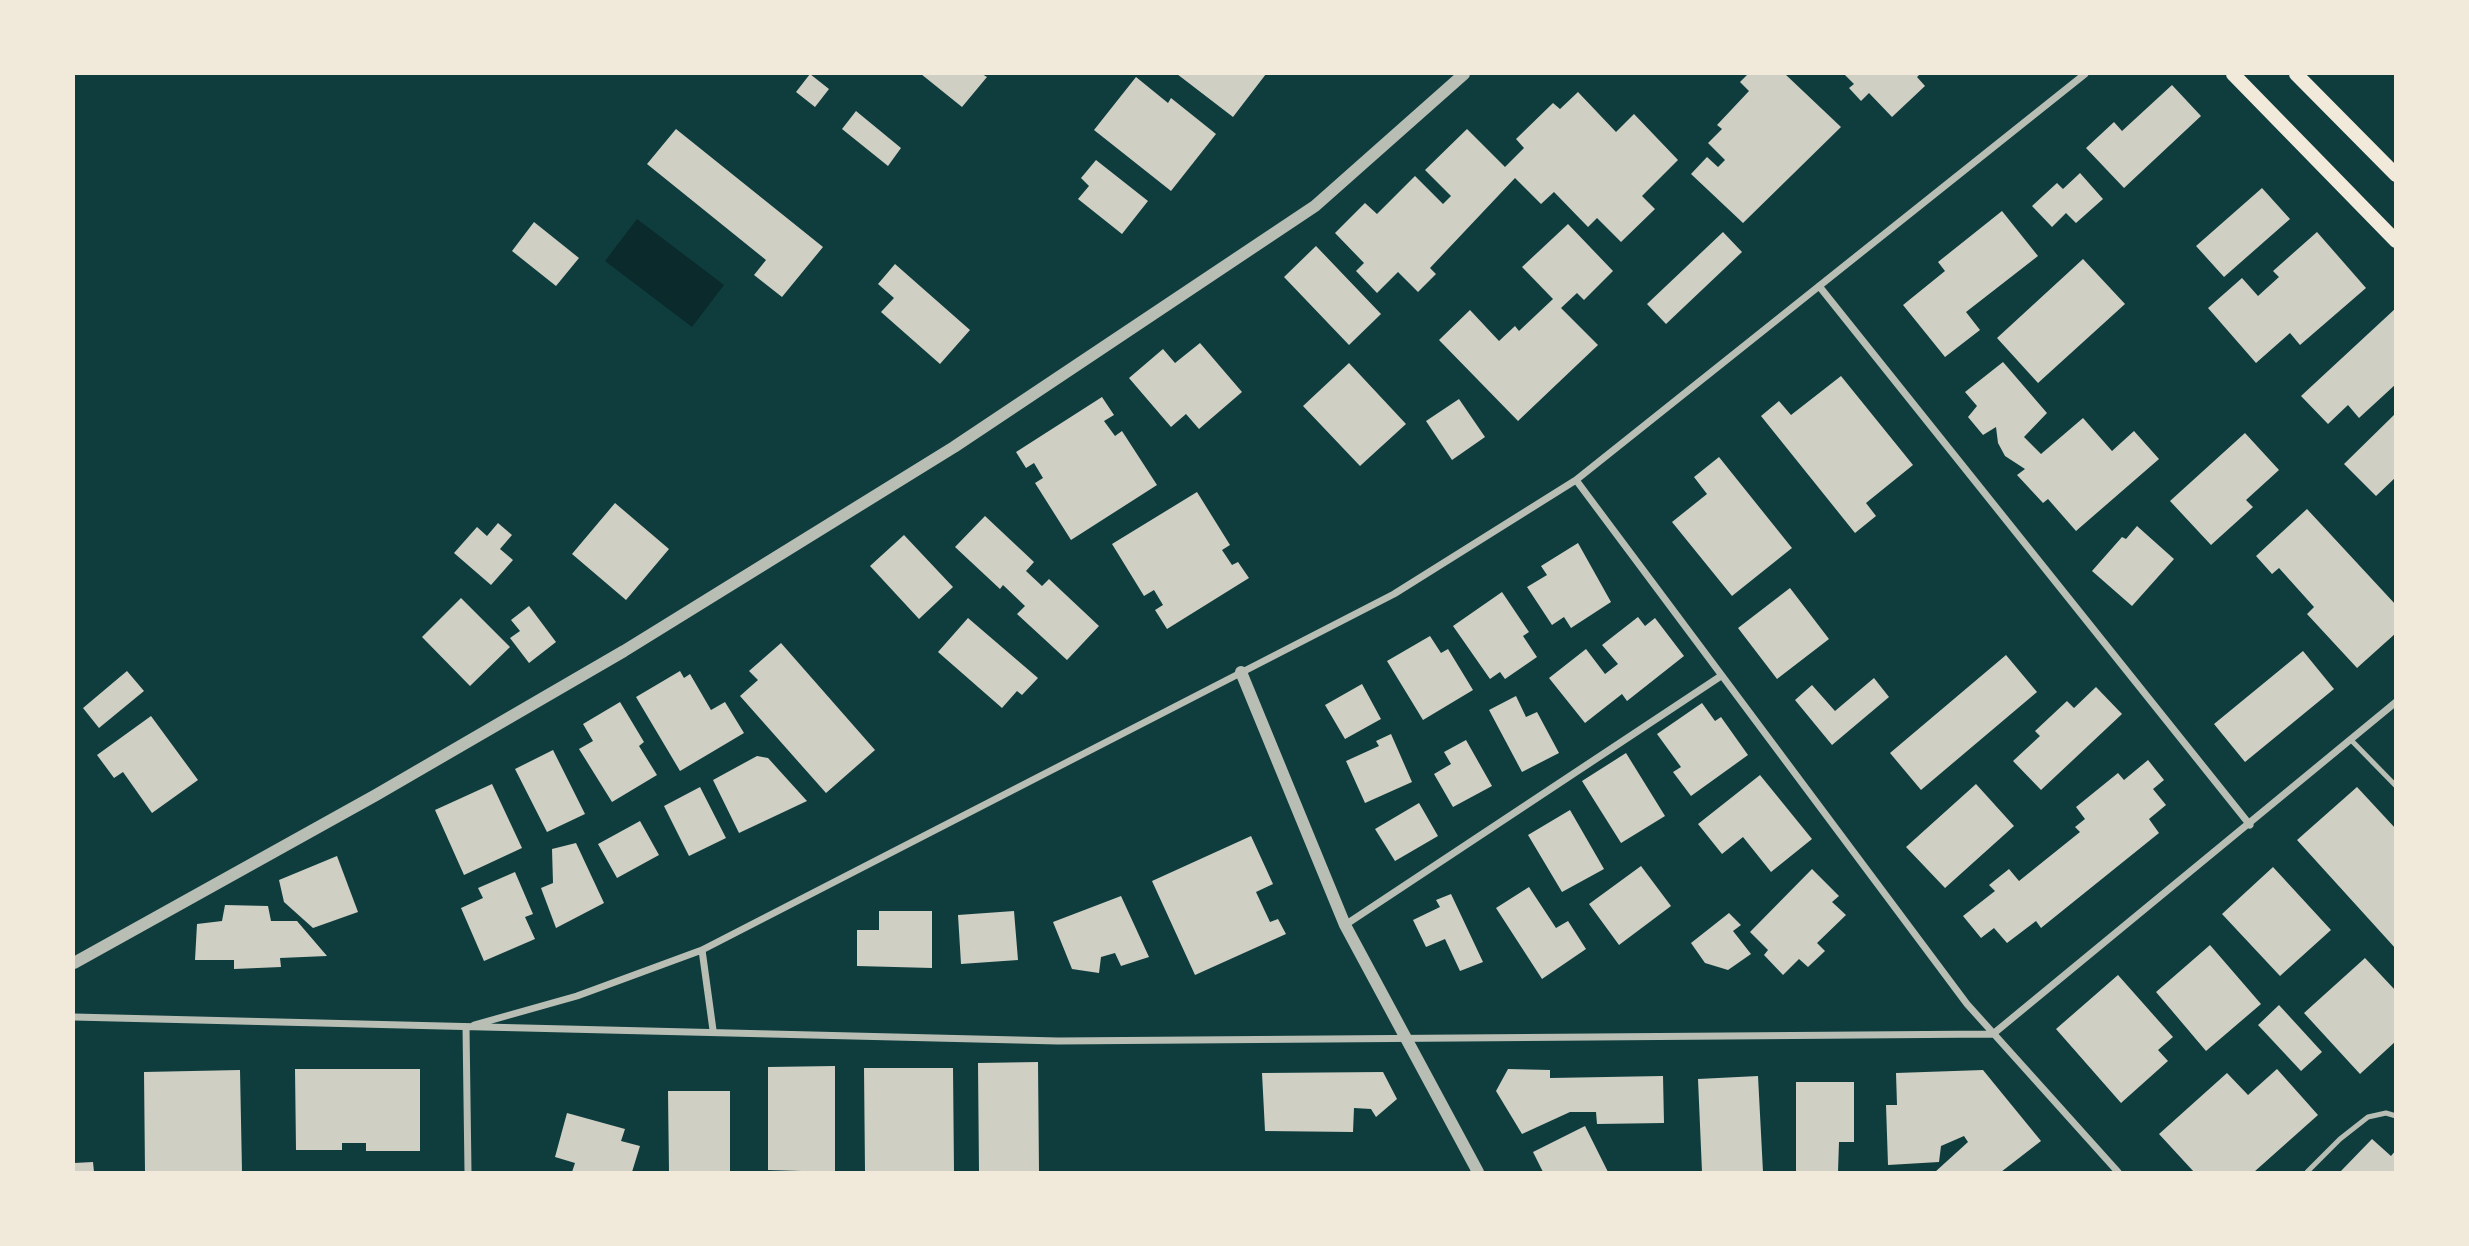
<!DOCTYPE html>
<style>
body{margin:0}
#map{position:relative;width:2469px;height:1246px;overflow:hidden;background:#0f3d3e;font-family:"Work Sans",sans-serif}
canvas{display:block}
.frame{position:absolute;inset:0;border:75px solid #f1e9da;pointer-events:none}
</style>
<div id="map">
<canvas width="2469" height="1246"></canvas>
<div class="frame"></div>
</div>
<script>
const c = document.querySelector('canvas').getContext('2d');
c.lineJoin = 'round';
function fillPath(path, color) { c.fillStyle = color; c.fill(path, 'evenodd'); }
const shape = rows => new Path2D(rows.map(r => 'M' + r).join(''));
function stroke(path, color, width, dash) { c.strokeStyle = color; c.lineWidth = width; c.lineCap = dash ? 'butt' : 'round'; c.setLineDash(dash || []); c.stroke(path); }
const water = shape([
 [637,219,724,285,692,327,605,261]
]);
const building = shape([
 [810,74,829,89,815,107,796,92],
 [921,74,982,74,987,77,962,107],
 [1177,74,1266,74,1233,117],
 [1748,74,1785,74,1841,127,1743,223,1691,174,1707,157,1718,167,1725,160,1708,143,1722,129,1717,125,1749,91,1740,82],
 [1844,74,1920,74,1917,77,1925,86,1892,117,1869,93,1861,101,1849,88,1854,84],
 [1136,77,1168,103,1171,98,1216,134,1171,191,1094,130],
 [2172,85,2201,116,2124,188,2086,148,2114,122,2122,131],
 [1578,92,1616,132,1634,114,1678,160,1642,196,1655,209,1621,242,1597,218,1588,227,1554,192,1541,204,1515,178,1430,268,1436,274,1418,292,1398,272,1377,293,1356,271,1364,263,1335,233,1365,203,1377,214,1415,176,1443,204,1451,196,1425,170,1467,129,1505,167,1524,148,1516,139,1553,103,1560,109],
 [856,111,901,148,888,166,842,129],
 [676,129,823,247,782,297,754,275,766,260,647,164],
 [1096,160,1148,201,1122,234,1078,199,1089,186,1081,178],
 [2080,173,2103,199,2076,223,2066,213,2052,227,2032,206,2057,183,2063,189],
 [2262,188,2290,219,2224,277,2196,246],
 [2002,211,2038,256,1966,312,1980,330,1945,357,1903,305,1945,271,1938,262],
 [534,222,579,258,556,286,512,251],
 [1568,224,1613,271,1584,300,1577,293,1561,308,1598,345,1518,421,1439,340,1470,310,1499,341,1515,326,1519,331,1553,299,1522,267],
 [1723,232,1742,252,1666,324,1647,304],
 [2317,232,2366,288,2300,345,2290,333,2256,363,2208,308,2242,278,2258,296,2279,277,2273,271],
 [1316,246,1381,314,1349,345,1284,277],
 [2083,259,2125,304,2038,383,1997,338],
 [895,264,970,330,940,364,881,312,894,298,878,284],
 [2396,308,2396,384,2359,418,2348,405,2328,424,2301,396],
 [1200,343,1242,392,1199,429,1186,414,1171,427,1129,378,1163,349,1175,363],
 [2003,362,2047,413,2024,437,2041,454,2083,418,2112,451,2134,431,2159,459,2076,531,2048,499,2043,503,2017,475,2025,469,2005,456,1998,443,1996,427,1983,435,1968,417,1977,406,1965,392],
 [1349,363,1406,424,1360,466,1303,406],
 [1841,376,1913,465,1866,503,1876,516,1855,533,1761,416,1779,401,1791,415],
 [1102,397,1114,415,1104,421,1115,436,1122,431,1157,485,1071,540,1035,483,1043,478,1034,463,1026,468,1016,452],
 [1459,399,1485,437,1452,460,1426,421],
 [2396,413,2396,477,2376,496,2344,464],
 [2245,433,2279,470,2246,500,2253,507,2211,545,2170,501],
 [1719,457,1792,548,1732,596,1672,522,1707,494,1694,477],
 [1197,492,1230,545,1222,550,1232,565,1238,562,1249,578,1167,629,1155,610,1163,605,1154,590,1144,596,1112,544],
 [615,503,669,549,626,600,572,554],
 [2307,509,2396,605,2396,633,2357,668,2307,614,2314,607,2279,568,2272,574,2256,556],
 [985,516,1034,562,1026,571,1042,586,1049,579,1099,626,1067,660,1017,614,1025,606,1003,585,1000,589,955,547],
 [498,523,512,535,500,549,513,560,491,585,454,553,477,527,487,536],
 [2137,526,2174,559,2132,606,2092,571,2122,537,2126,539],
 [904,535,953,587,919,619,870,566],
 [1578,543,1611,602,1571,628,1564,617,1552,625,1527,587,1547,575,1541,566],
 [1790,588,1829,639,1777,679,1738,628],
 [1502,592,1529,632,1523,636,1537,657,1505,679,1500,672,1490,679,1453,626],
 [461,598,510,647,470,686,422,637],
 [529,606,556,642,529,663,510,638,520,631,511,620],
 [1638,617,1645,626,1655,618,1684,656,1627,701,1622,694,1585,723,1549,678,1586,649,1605,674,1618,664,1602,645],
 [968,618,1038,678,1022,695,1017,691,1002,708,938,652],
 [1430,636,1441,653,1448,649,1473,690,1423,720,1387,661],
 [781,643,875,750,826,793,740,696,758,680,749,671],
 [2303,651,2334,689,2245,762,2214,724],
 [2006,655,2037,692,1921,790,1890,753],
 [127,671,144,691,99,728,83,708],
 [680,671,684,678,690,674,711,710,725,702,744,733,680,771,636,697],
 [1874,678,1889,697,1832,745,1795,700,1812,685,1835,711],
 [1362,684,1381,719,1345,739,1325,705],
 [2096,687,2122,714,2041,790,2013,761,2040,736,2035,731,2067,701,2074,708],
 [1516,696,1526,717,1537,712,1559,753,1522,772,1489,710],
 [620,702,644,742,639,746,657,775,612,802,579,749,593,741,583,724],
 [1702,703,1715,721,1721,717,1748,755,1691,796,1673,772,1681,767,1657,734],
 [151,716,198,780,152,813,123,772,114,778,97,755],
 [1391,734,1412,782,1365,803,1346,761,1379,746,1376,741],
 [1466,740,1492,786,1453,807,1434,774,1451,764,1444,752],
 [553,750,585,814,547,832,515,769],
 [1626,753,1665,816,1621,843,1582,781],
 [757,756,768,758,807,801,739,833,713,780],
 [2148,760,2164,780,2153,789,2166,805,2149,819,2159,833,2041,928,2036,921,2007,943,1994,928,1981,938,1963,916,1995,891,1989,885,2009,869,2019,881,2080,832,2075,827,2085,819,2076,807,2118,773,2124,780],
 [1760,775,1812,839,1771,872,1743,837,1722,854,1698,824],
 [492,784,522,848,464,875,435,810],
 [1976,784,2014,826,1945,888,1906,847],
 [700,787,726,838,689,856,664,806],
 [2357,787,2396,829,2396,949,2297,840],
 [1419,803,1438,836,1395,861,1375,829],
 [1570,810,1604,869,1562,892,1528,835],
 [640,821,659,855,617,878,598,844],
 [1251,836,1273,884,1256,892,1270,922,1278,919,1286,934,1195,975,1152,881],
 [576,843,604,903,556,928,541,888,553,883,552,849],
 [337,856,358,912,313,928,284,902,279,880],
 [1641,866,1671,906,1619,945,1589,904],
 [2273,867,2331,930,2280,976,2222,914],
 [1812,869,1839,896,1832,902,1846,915,1817,943,1825,951,1808,967,1799,959,1783,975,1764,955,1768,950,1750,932],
 [515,872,533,914,525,917,535,939,484,961,461,908,483,898,478,888],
 [1529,887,1556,928,1568,921,1586,949,1542,979,1496,908],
 [1451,894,1483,962,1460,971,1445,939,1426,947,1413,920,1440,907,1436,900],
 [1121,896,1149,957,1121,966,1115,953,1101,957,1099,973,1072,969,1053,922],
 [225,905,268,906,271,921,297,921,327,956,280,958,281,967,234,969,234,960,195,960,197,924,222,921],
 [879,911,932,911,932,968,857,966,857,930,879,930],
 [1014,911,1018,960,961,964,958,915],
 [1729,913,1741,925,1733,931,1751,954,1728,970,1705,963,1691,943],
 [2210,945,2261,1004,2206,1051,2156,992],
 [2365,958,2396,991,2396,1041,2360,1074,2304,1013],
 [2118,975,2173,1037,2158,1050,2168,1061,2121,1103,2056,1029],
 [2279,1005,2322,1052,2301,1071,2258,1025],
 [1038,1062,1039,1172,979,1172,978,1063],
 [835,1066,835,1172,768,1170,768,1067],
 [864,1068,953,1068,954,1172,865,1172],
 [295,1069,420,1069,420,1151,366,1151,366,1143,342,1143,342,1150,296,1150],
 [1508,1069,1550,1070,1550,1078,1663,1076,1664,1123,1597,1124,1596,1112,1570,1112,1522,1134,1496,1091],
 [2277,1069,2318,1115,2254,1172,2194,1172,2159,1134,2227,1073,2248,1095],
 [240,1070,242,1172,145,1172,144,1072],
 [1983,1070,2041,1141,2001,1172,1935,1172,1968,1142,1964,1136,1941,1146,1939,1162,1888,1165,1886,1105,1897,1105,1896,1073],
 [1383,1072,1397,1099,1376,1117,1371,1109,1354,1108,1353,1132,1265,1131,1262,1073],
 [1758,1076,1763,1172,1702,1172,1698,1079],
 [1796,1082,1854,1082,1854,1142,1839,1142,1838,1172,1796,1172],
 [668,1091,730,1091,730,1172,669,1172],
 [567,1113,625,1129,621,1141,640,1146,632,1172,572,1172,575,1163,555,1157],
 [1585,1126,1608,1172,1543,1172,1533,1152],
 [2372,1139,2391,1156,2396,1150,2396,1172,2340,1172],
 [93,1162,94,1172,74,1172,74,1163]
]);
const service = shape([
 [2351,740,2396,786],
 [2307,1172,2340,1139,2368,1117,2386,1113,2396,1116]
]);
const minor = shape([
 [1819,286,2250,825],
 [1576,480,1967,1004,2118,1172],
 [1345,925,1721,676],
 [702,950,713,1030],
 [74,1017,1058,1041,1993,1034,2396,702],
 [474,1025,577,996,702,950,1394,594,1576,480,2085,74],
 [466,1027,468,1172]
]);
const tertiary = shape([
 [1241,672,1345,925,1478,1172],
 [74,963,376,795,624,651,954,447,1315,206,1464,74]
]);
const secondary = shape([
 [2233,74,2396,241],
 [2296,74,2396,175]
]);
fillPath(water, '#0a2a2b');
fillPath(building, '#cfcfc3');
stroke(service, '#b8beb3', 5);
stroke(minor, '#b8beb3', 7);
stroke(tertiary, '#b8beb3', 12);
stroke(secondary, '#f1e9da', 14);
</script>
